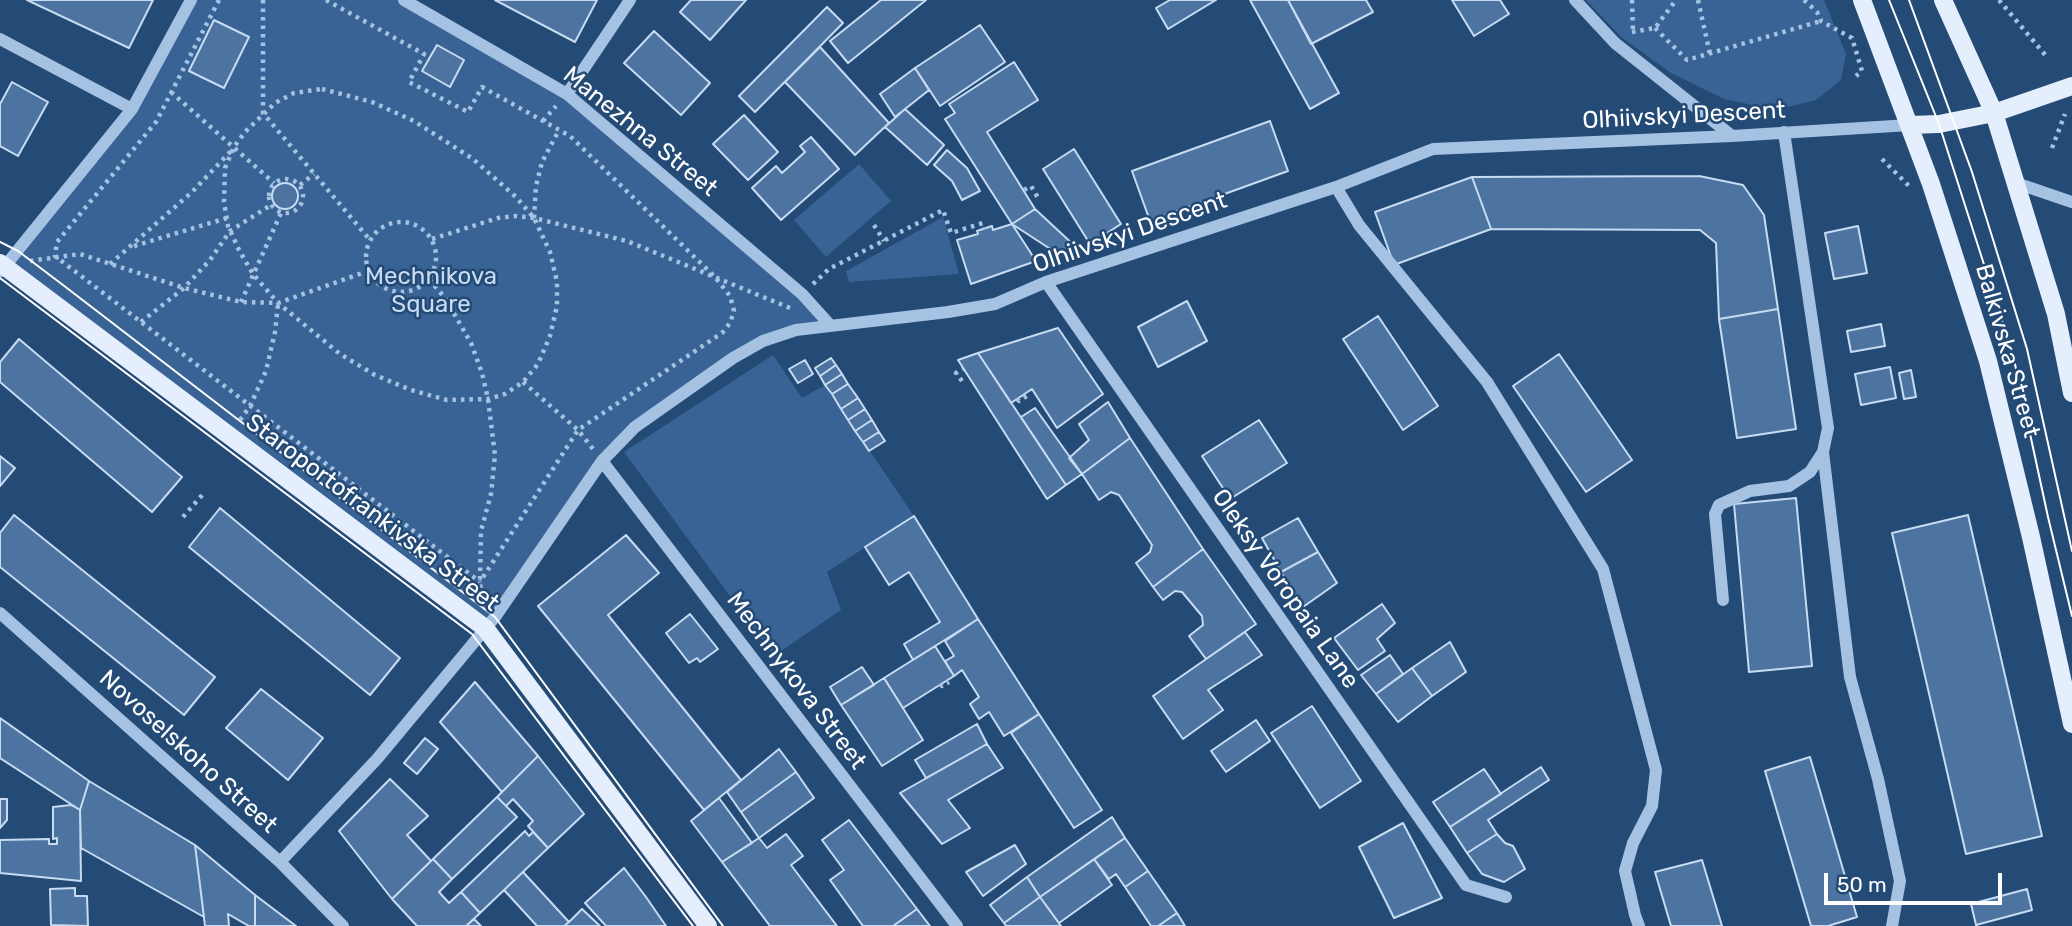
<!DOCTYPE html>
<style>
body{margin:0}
#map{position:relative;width:2072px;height:926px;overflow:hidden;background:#244a76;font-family:Rubik,sans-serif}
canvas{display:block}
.scale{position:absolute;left:1824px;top:873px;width:178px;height:32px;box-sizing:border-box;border:4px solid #fff;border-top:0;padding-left:9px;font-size:21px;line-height:24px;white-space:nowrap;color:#fff;-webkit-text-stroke:5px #244a76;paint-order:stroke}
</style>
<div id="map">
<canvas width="2072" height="926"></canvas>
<div class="scale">50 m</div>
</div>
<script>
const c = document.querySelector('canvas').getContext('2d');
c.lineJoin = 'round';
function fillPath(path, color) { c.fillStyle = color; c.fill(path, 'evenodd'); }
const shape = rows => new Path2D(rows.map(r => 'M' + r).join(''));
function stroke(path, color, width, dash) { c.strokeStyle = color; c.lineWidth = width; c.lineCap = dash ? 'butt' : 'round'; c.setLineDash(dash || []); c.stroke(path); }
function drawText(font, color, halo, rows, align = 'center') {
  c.font = font + ' Rubik,sans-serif'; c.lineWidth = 5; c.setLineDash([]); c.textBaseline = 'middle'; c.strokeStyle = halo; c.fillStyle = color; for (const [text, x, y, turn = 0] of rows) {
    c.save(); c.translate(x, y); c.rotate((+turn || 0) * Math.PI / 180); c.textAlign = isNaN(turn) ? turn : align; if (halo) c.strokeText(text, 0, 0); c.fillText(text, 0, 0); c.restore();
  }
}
const green = shape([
 [191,0,404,0,567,94,830,325,779,334,635,427,485,628,5,265,132,109],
 [1586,0,1824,0,1846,54,1841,80,1816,100,1776,110,1724,99,1671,73,1621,37],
 [859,164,891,201,826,257,794,220],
 [943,217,959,274,849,282,846,271],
 [773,355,802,398,825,385,914,516,827,572,841,610,774,656,624,452]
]);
const building = shape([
 [27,0,153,0,129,48,27,0],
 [495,0,597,0,575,42,495,0],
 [691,0,746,0,710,40,680,12,691,0],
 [881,0,926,0,848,63,830,41,881,0],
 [1170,0,1216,0,1168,29,1156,8,1170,0],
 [1250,0,1288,0,1339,93,1310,109,1250,0],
 [1288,0,1366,0,1373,12,1311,44,1288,0],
 [1452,0,1500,0,1509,14,1474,36,1452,0],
 [827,7,843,23,755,112,739,96,827,7],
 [214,20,249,37,224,88,189,71,214,20],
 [980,25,1005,62,940,106,915,68,980,25],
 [654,31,710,83,681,115,624,63,654,31],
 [437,45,464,60,450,87,422,71,437,45],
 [820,47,889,123,855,155,785,82,820,47],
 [1014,62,1038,100,987,132,1035,209,1012,224,945,119,955,113,949,104,1014,62],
 [915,68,929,90,895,117,880,94,915,68],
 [12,82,48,102,18,156,0,146,0,104,12,82],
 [905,109,944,145,927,165,885,127,905,109],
 [744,115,778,152,748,180,713,144,744,115],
 [1270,121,1288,171,1150,221,1132,171,1270,121],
 [811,137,839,169,781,220,752,188,776,166,782,173,805,152,800,146,811,137],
 [1074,149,1121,224,1090,244,1043,169,1074,149],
 [947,150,967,168,980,191,962,200,952,181,934,165,947,150],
 [1699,176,1743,185,1764,215,1778,309,1719,319,1716,243,1700,230,1491,229,1472,177,1699,176],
 [1472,177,1491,229,1394,265,1375,212,1472,177],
 '272 196a13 13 0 1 1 26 0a13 13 0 1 1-26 0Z',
 [1035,209,1077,248,1058,254,1012,224,1035,209],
 [1012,224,1036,261,971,284,957,240,978,234,977,231,992,226,993,230,1012,224],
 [1858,226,1867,273,1834,279,1825,233,1858,226],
 [1187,301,1207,341,1158,367,1138,327,1187,301],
 [1778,309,1796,429,1737,438,1719,319,1778,309],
 [1378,316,1438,406,1403,430,1343,339,1378,316],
 [1881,324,1885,346,1851,352,1847,331,1881,324],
 [1058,328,1103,394,1057,428,1032,389,1011,403,978,353,1058,328],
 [19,339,182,477,152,512,0,382,0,362,19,339],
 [978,353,1066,485,1047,499,958,360,978,353],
 [1559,354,1632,460,1586,492,1513,386,1559,354],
 [831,358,836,365,820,376,815,368,831,358],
 [805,360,813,374,798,383,789,369,805,360],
 [836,365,842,374,825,385,820,376,836,365],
 [1890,367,1896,398,1861,405,1855,374,1890,367],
 [1911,370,1916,397,1904,399,1899,373,1911,370],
 [842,374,848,384,832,394,825,385,842,374],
 [848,384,858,398,841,409,832,394,848,384],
 [858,398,865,409,848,420,841,409,858,398],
 [1108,402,1130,438,1082,474,1069,458,1089,440,1079,424,1108,402],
 [1035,408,1082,474,1066,485,1021,417,1035,408],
 [865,409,872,420,855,431,848,420,865,409],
 [872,420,879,432,863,442,855,431,872,420],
 [1259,420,1287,463,1230,499,1202,456,1259,420],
 [879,432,885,441,869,451,863,442,879,432],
 [1130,438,1203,549,1153,587,1136,563,1150,552,1152,545,1119,495,1111,492,1099,500,1082,474,1130,438],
 [0,456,15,468,0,486,0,456],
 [1796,498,1812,666,1749,672,1734,504,1796,498],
 [220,508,400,658,370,695,189,547,220,508],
 [14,515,215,677,184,715,0,567,0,533,14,515],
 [1968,515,2042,836,1966,854,1892,533,1968,515],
 [914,516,978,619,913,660,904,644,940,622,909,572,889,585,865,547,914,516],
 [1298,518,1318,552,1281,572,1262,538,1298,518],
 [626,535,659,573,608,615,741,780,704,810,538,606,626,535],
 [1203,549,1256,624,1206,659,1189,636,1203,625,1202,616,1182,592,1175,591,1163,600,1153,587,1203,549],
 [1318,552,1337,583,1303,607,1281,572,1318,552],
 [1382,604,1395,623,1377,639,1385,651,1358,670,1334,638,1382,604],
 [690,614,718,649,700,662,697,658,689,663,666,633,690,614],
 [978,619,1039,714,1004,736,989,712,979,719,970,704,979,697,962,670,954,676,945,661,954,656,945,641,978,619],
 [1245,632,1262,655,1208,690,1223,710,1183,739,1153,696,1245,632],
 [1450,642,1466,672,1432,696,1412,668,1450,642],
 [935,646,954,676,903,708,884,678,935,646],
 [1390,655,1403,674,1376,694,1361,675,1390,655],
 [862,667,874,685,841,705,830,687,862,667],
 [1412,668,1432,696,1398,722,1376,694,1412,668],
 [884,678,923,740,882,766,841,705,884,678],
 [475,682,538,756,502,792,440,722,475,682],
 [261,689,323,738,288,780,226,728,261,689],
 [1312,706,1361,781,1320,808,1271,733,1312,706],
 [1039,714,1102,810,1074,828,1011,733,1039,714],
 [0,718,89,781,80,810,0,758,0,718],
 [1256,720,1270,741,1226,772,1211,751,1256,720],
 [977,724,987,744,926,778,915,760,977,724],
 [425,738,438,749,417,774,404,763,425,738],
 [987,744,1003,768,948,800,970,828,942,844,900,793,987,744],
 [779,749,796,772,741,812,727,792,779,749],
 [538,756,584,814,548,848,528,826,533,821,513,799,506,806,497,797,538,756],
 [1810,757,1857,917,1828,926,1811,926,1765,771,1810,757],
 [1541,767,1549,780,1488,820,1497,834,1467,853,1450,827,1541,767],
 [1484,769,1501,794,1450,827,1433,802,1484,769],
 [796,772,814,798,759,838,741,812,796,772],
 [390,779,428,816,407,835,431,861,392,899,339,831,390,779],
 [89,781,195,845,204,917,81,848,80,810,89,781],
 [497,797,517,817,452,879,433,859,497,797],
 [719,798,752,843,722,862,691,821,719,798],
 [0,799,7,799,7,820,0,828,0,799],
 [71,805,80,810,81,881,0,873,0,840,49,839,49,844,57,844,57,838,53,839,53,807,71,805],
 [1112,817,1125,838,1040,897,1027,877,1112,817],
 [849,820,917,909,893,926,863,926,830,880,844,870,822,840,849,820],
 [1403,823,1442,898,1394,918,1359,847,1403,823],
 [525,831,529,836,533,832,548,848,480,913,461,892,525,831],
 [786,834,803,856,791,865,837,926,770,926,722,862,759,838,767,848,786,834],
 [1497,834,1505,843,1513,846,1525,869,1504,882,1482,874,1467,853,1497,834],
 [1125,838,1148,871,1125,887,1116,874,1109,879,1094,859,1125,838],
 [195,845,255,895,255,926,249,926,228,914,229,926,205,926,195,845],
 [1015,845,1026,864,983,896,966,872,1015,845],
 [433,859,452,879,439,892,449,903,461,892,480,913,466,926,417,926,392,899,433,859],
 [1094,859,1112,885,1059,923,1040,897,1094,859],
 [1702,860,1722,926,1671,926,1655,872,1702,860],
 [624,868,646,897,666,926,606,926,585,903,624,868],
 [1148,871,1177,913,1158,926,1151,926,1125,887,1148,871],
 [523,872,569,922,564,926,537,926,504,890,523,872],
 [1027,877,1040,897,1004,923,990,905,1027,877],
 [75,888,75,896,87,896,88,926,51,925,50,889,75,888],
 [2027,889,2032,910,1976,925,1971,904,2027,889],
 [255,895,296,926,255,926,255,895],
 [1040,897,1061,926,1006,926,1004,923,1040,897],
 [582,909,600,926,564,926,569,922,582,909],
 [917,909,930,926,893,926,917,909],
 [1177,913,1185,926,1158,926,1177,913],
 [474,919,481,926,466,926,474,919]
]);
const path = shape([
 [219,0,156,122,57,242,55,256,480,582],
 [263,0,263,113,370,240],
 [326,0,424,54,409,82,468,112,482,87,570,136,715,277,730,296,734,311,730,323,722,333,578,430,480,582],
 [1632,0,1633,32],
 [1698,0,1710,54],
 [1804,0,1817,12,1821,21,1852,38,1862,71,1856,76],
 [1999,0,2047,57],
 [1655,28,1687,60,1821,21],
 [1632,32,1655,28,1676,0],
 [322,89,372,102,414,121,473,159,516,197,534,218,550,252,557,282,557,306,550,336,538,364,523,382,505,394,488,399,447,400,411,390,375,375,340,354,278,303,253,274,239,250,228,226,224,202,225,168,234,147,245,132,275,103,294,93,322,89],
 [171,92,274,183],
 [543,121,556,106],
 [2052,148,2065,114],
 [1882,159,1911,188],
 '269 196a17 17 0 1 1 34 0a17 17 0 1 1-34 0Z',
 [300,185,314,174],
 [1024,190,1031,186,1038,198],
 [534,218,536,186,542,162,559,130],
 '366 257a35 35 0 1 1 70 0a35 35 0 1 1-70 0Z',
 [874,225,884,241],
 [432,239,498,218,516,216,534,218,627,241,790,308],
 [134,246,227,218],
 [30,261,80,254,184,288,241,302,278,303,368,271],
 [110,264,192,192,231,151],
 [429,279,445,298,471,343,482,373,488,399,495,455,491,494,481,531,480,582,482,603],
 [813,284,829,269,943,210,951,233,983,223,984,229],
 [241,302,281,213],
 [141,322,184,288,210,260,230,231,271,205],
 [962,381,956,373,963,369],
 [523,382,578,430,593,449],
 [1017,399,1019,401,1030,394],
 [240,420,250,406,266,371,275,332,278,304],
 [183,517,203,494],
 [940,684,942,686,949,682]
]);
const minor = shape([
 [404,0,567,94,802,294,830,325],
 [1575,0,1615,43,1732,136],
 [0,39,132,109],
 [567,94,630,0],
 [2016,183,2072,202],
 [1336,187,1359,225,1487,382,1603,569,1656,770,1652,806,1633,843,1625,871,1635,915,1639,926],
 [1,271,132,109,191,0],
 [1046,282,1466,885,1506,897],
 [1823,452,1850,677,1878,779,1900,881,1892,926],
 [602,461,957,926],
 [1723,600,1715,514,1719,505,1750,491,1789,486,1810,472,1823,452,1828,428,1784,132],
 [0,613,280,862,343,926],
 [280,862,377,759,495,617,602,461,635,427,733,358,763,341,796,330,948,312,995,304,1046,282,1336,187,1433,149,1732,136,1910,125]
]);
const major = shape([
 [1862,0,1931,184,1988,361,2031,537,2072,724],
 [1943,0,1994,113,2056,314,2072,393],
 [1910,125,1939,124,1994,113,2072,86],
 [0,263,485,628,708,926]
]);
const tram = shape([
 [1889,0,1939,124,2013,355,2048,517,2072,616],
 [1909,0,1972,172,2027,349,2072,551],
 [0,242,18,251,63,285,495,617,723,926],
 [0,278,472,634,693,926]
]);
const streetNames = [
 ["Olhiivskyi Descent",1684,116,-3],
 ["Manezhna Street",640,132,39],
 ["Olhiivskyi Descent",1130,233,-19],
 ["Balkivska Street",2007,351,74],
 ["Staroportofrankivska Street",372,513,37],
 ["Oleksy Voropaia Lane",1285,589,55],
 ["Mechnykova Street",796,681,53],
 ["Novoselskoho Street",188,752,42]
];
const parkNames = [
 ["Mechnikova",431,277],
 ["Square",431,305]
];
fillPath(green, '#386394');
fillPath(building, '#4d73a0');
stroke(building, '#c7dcf2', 2);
stroke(path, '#a5c2e3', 4.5, [3.5, 5]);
stroke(minor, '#a5c2e3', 12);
stroke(major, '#e4eefc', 18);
stroke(tram, '#fff', 2);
drawText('24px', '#fff', '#244a76', streetNames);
drawText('24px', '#c7dcf2', '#244a76', parkNames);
</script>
